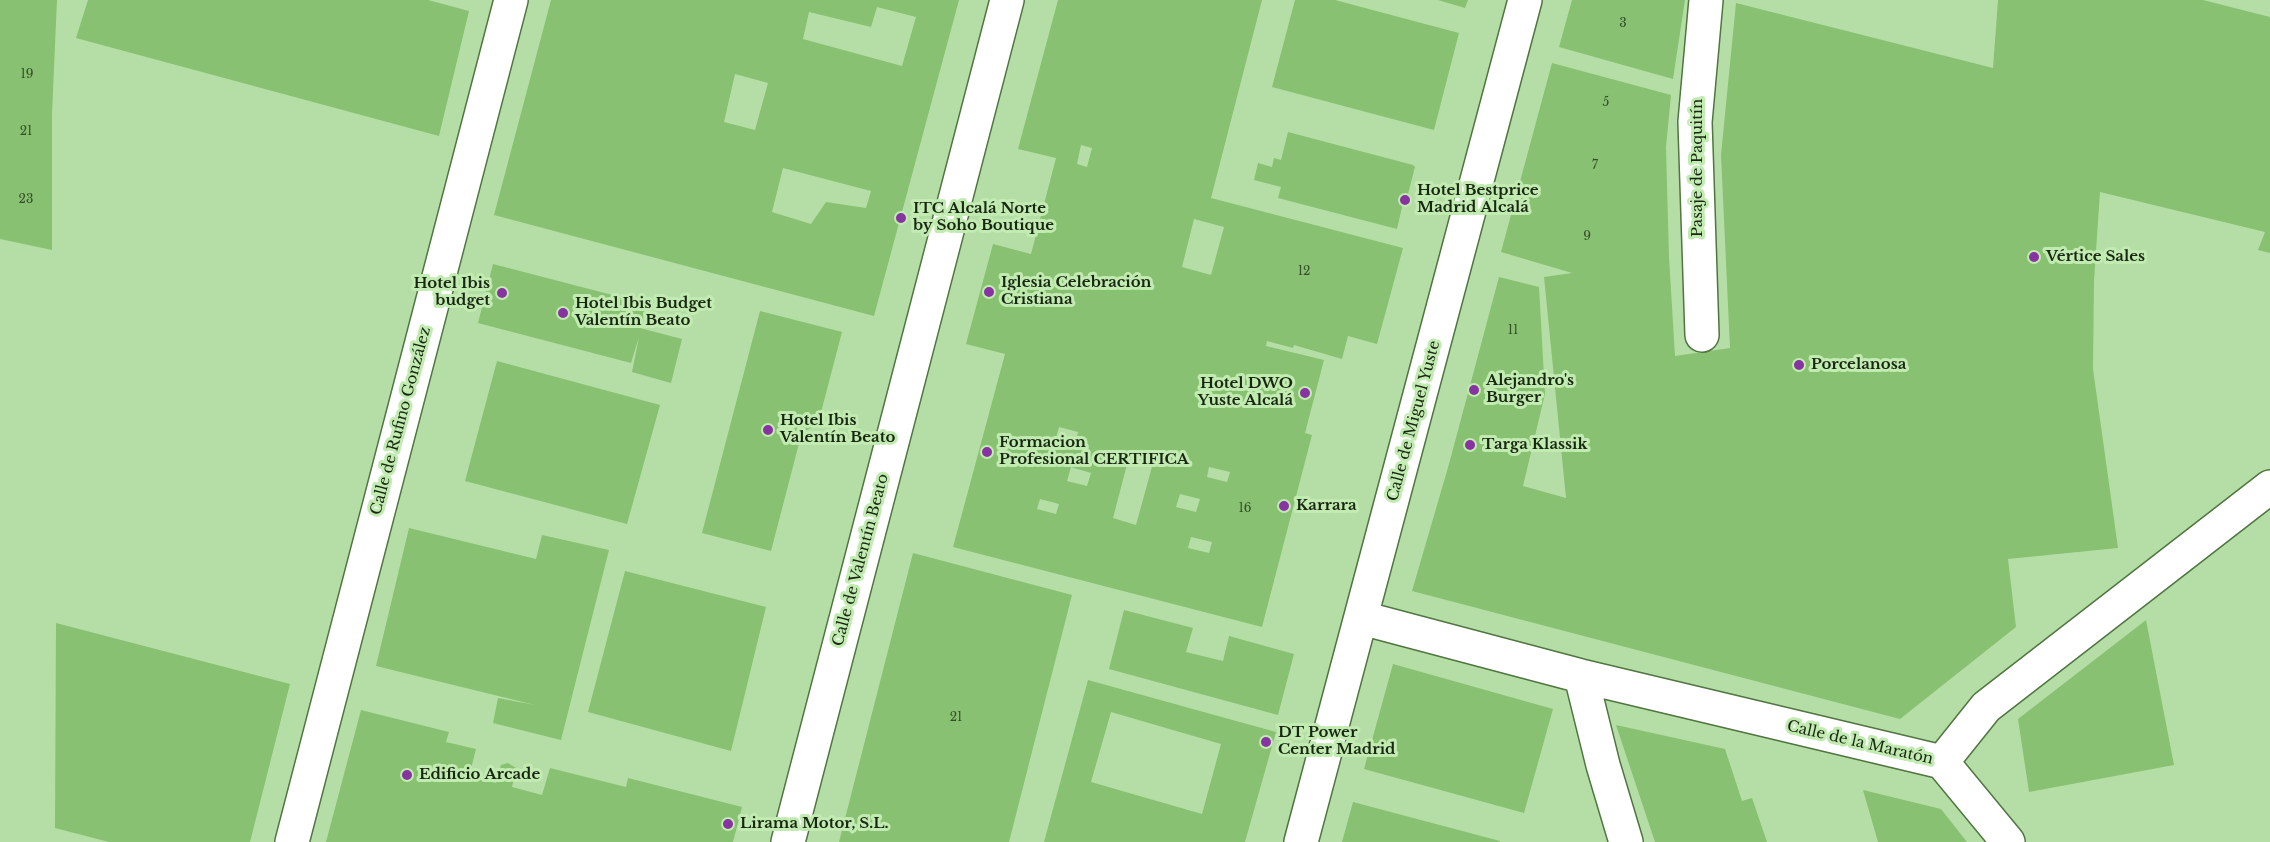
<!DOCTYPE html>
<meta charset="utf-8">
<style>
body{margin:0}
canvas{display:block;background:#b5dea6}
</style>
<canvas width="2270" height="842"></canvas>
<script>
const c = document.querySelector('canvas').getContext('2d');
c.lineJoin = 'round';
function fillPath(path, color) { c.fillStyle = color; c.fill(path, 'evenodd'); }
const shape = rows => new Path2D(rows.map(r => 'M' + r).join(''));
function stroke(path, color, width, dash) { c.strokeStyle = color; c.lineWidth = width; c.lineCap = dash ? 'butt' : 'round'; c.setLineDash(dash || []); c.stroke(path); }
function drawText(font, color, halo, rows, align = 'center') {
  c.font = font + ' "Libre Baskerville",serif'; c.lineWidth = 6; c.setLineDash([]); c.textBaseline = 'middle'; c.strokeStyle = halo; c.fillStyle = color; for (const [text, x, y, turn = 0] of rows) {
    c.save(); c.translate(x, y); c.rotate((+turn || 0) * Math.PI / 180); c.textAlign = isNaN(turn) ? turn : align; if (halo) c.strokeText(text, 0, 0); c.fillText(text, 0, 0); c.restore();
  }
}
const building = shape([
 [0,0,57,0,52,114,52,250,0,239],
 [88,0,428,0,469,11,439,136,76,38],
 [551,0,959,0,874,316,494,215],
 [877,7,916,17,902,66,803,39,809,12,871,27],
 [735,74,768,83,755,130,724,122],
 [783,168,871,191,866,208,826,202,811,224,772,212],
 [1058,0,1262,0,1211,198,1403,248,1377,344,1348,336,1342,359,1294,345,1293,348,1267,341,1266,346,1324,360,1305,433,1312,435,1262,627,953,547,1005,354,966,344,993,244,1031,254,1056,158,1018,149],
 [1081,145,1092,148,1087,167,1077,164],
 [1194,219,1224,227,1211,275,1182,267],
 [1059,427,1078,432,1075,444,1056,438],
 [1129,457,1153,463,1136,525,1113,518],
 [1071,467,1091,473,1087,486,1067,481],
 [1209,467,1230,472,1227,482,1207,477],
 [1180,494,1200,499,1196,512,1176,507],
 [1040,499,1059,504,1056,514,1037,509],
 [1191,537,1212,542,1209,553,1188,548],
 [1295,0,1335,0,1459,33,1434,130,1272,87],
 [1438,0,1468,0,1465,8],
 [1572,0,1685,0,1673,79,1559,47],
 [1998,0,2203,0,2270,17,2270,253,2258,250,2265,232,2100,192,2094,281,2093,369,2118,548,2008,559,2016,627,1900,719,1412,591,1449,464,1499,277,1539,287,1545,394,1523,486,1566,498,1544,277,1572,273,1501,252,1552,63,1671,95,1666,147,1669,257,1675,356,1730,348,1721,155,1736,3,1993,68],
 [1288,132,1413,165,1415,167,1408,194,1410,195,1408,205,1403,203,1397,229,1278,198,1281,187,1254,180,1258,163,1272,167,1274,158,1281,160],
 [493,264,647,304,640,328,682,339,671,383,632,372,639,337,631,363,478,323],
 [760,311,842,332,819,420,811,428,802,432,771,551,702,533],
 [497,361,660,405,627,524,465,481],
 [409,528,536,559,542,535,609,550,561,740,493,723,498,698,535,705,376,666],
 [913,553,1072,595,1009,842,839,842],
 [625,571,766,607,731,751,588,712],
 [1124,610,1193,628,1186,652,1223,661,1229,636,1294,654,1278,715,1109,669],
 [2146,620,2174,765,2029,792,2018,719],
 [56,623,290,684,250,842,109,842,55,828],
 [1393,664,1553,709,1524,813,1364,769],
 [1088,680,1276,732,1245,842,1044,842],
 [1111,712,1221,744,1202,814,1091,782],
 [361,710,449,732,446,742,476,749,469,777,496,783,501,765,508,763,516,768,512,787,542,795,550,768,626,787,628,778,742,807,733,842,326,842],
 [1616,725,1725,749,1742,801,1752,798,1767,842,1655,842],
 [1863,790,1941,809,1967,842,1878,842],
 [1353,802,1500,841,1500,842,1342,842]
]);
const minor = shape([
 [1702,335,1695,122,1706,0],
 [1362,618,1581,676,1942,762,1986,707,2270,487],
 [1581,676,1603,765,1626,842],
 [1942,762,2008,842],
 [292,842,511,0],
 [788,842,1007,0],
 [1301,842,1525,0]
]);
const markers = [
 [1405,200,6,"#8733a1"],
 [901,218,6,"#8733a1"],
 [2034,257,6,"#8733a1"],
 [989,292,6,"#8733a1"],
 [502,293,6,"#8733a1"],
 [563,313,6,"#8733a1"],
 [1799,365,6,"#8733a1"],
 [1474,390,6,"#8733a1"],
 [1305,393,6,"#8733a1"],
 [768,430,6,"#8733a1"],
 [1470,445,6,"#8733a1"],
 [987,452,6,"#8733a1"],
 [1284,506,6,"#8733a1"],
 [1266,742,6,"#8733a1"],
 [407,775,6,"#8733a1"],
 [728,824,6,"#8733a1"]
];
const numberNames = [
 ["3",1623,24],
 ["19",27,75],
 ["5",1606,103],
 ["21",26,132],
 ["7",1595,166],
 ["23",26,200],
 ["9",1587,237],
 ["12",1304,272],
 ["11",1513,331],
 ["16",1245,509],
 ["21",956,718]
];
const streetNames = [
 ["Pasaje de Paquitín",1698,168,-90],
 ["Calle de Rufino González",401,421,-75],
 ["Calle de Miguel Yuste",1414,421,-75],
 ["Calle de Valentín Beato",861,560,-75],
 ["Calle de la Maratón",1860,743,13]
];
const poiNames = [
 ["Hotel Bestprice",1417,191],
 ["Madrid Alcalá",1417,208],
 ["ITC Alcalá Norte",913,209],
 ["by Soho Boutique",913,226],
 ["Vértice Sales",2046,257],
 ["Iglesia Celebración",1001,283],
 ["Cristiana",1001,300],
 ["Hotel Ibis",490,284,"right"],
 ["budget",490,301,"right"],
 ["Hotel Ibis Budget",575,304],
 ["Valentín Beato",575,321],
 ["Porcelanosa",1811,365],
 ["Alejandro's",1486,381],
 ["Burger",1486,398],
 ["Hotel DWO",1293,384,"right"],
 ["Yuste Alcalá",1293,401,"right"],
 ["Hotel Ibis",780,421],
 ["Valentín Beato",780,438],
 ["Formacion",999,443],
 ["Profesional CERTIFICA",999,460],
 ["Targa Klassik",1482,445],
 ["Karrara",1296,506],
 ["DT Power",1278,733],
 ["Center Madrid",1278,750],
 ["Edificio Arcade",419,775],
 ["Lirama Motor, S.L.",740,824]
];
fillPath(building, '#88c171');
stroke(minor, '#507541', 36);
stroke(minor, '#fff', 33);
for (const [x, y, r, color] of markers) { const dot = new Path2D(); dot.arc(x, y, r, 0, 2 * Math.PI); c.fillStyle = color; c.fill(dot); stroke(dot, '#c2ebb2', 2); }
drawText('12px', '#344e29', null, numberNames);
drawText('15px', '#182711', '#c2ebb2', streetNames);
drawText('bold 15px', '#182711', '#c2ebb2', poiNames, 'left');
</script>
